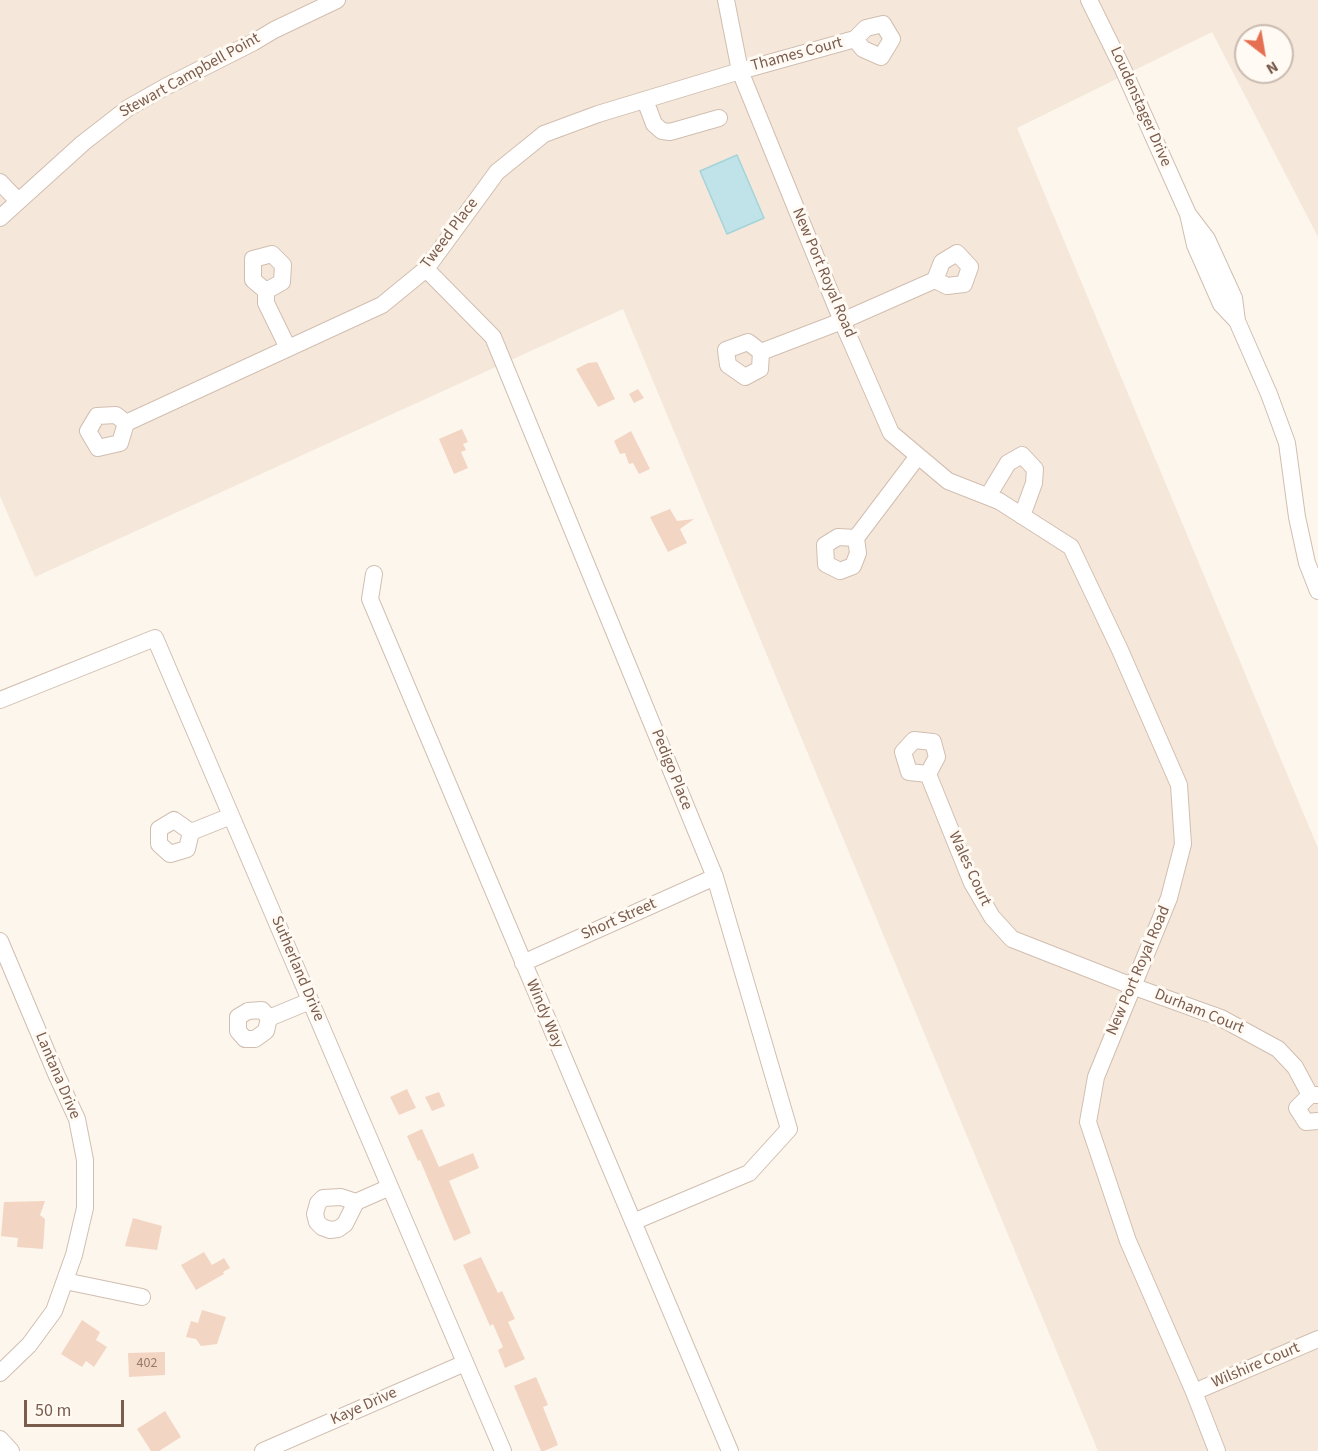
<!DOCTYPE html>
<style>
body{margin:0}
#map{position:relative;width:1318px;height:1451px;overflow:hidden;background:#fdf6ec;font-family:"Source Sans 3",sans-serif}
canvas{display:block}
.north{position:absolute;left:1234px;top:24px;width:60px;height:60px;box-sizing:border-box;background:#fffaf3;border:2px solid #cabbb1;border-radius:50%;rotate:149deg;font-size:16px;font-weight:700;line-height:24px;text-align:center;color:#7a5c4d}
.north::after{content:'';display:block;margin:auto;width:21px;height:27px;background:#e76f51;clip-path:polygon(50% 0,100% 100%,50% 72%,0 100%)}
.scale{position:absolute;left:24px;top:1400px;width:100px;height:27px;box-sizing:border-box;border:3px solid #7a5c4d;border-top:0;padding-left:8px;font-size:18px;line-height:21px;white-space:nowrap;color:#7a5c4d;-webkit-text-stroke:4px #fffaf3;paint-order:stroke}
</style>
<div id="map">
<canvas width="1318" height="1451"></canvas>
<div class="north">N</div>
<div class="scale">50 m</div>
</div>
<script>
const c = document.querySelector('canvas').getContext('2d');
c.lineJoin = 'round';
function fillPath(path, color) { c.fillStyle = color; c.fill(path, 'evenodd'); }
const shape = rows => new Path2D(rows.map(r => 'M' + r).join(''));
function stroke(path, color, width, dash) { c.strokeStyle = color; c.lineWidth = width; c.lineCap = dash ? 'butt' : 'round'; c.setLineDash(dash || []); c.stroke(path); }
function drawText(font, color, halo, rows, align = 'center') {
  c.font = font + ' "Source Sans 3",sans-serif'; c.lineWidth = 6; c.setLineDash([]); c.textBaseline = 'middle'; c.strokeStyle = halo; c.fillStyle = color; for (const [text, x, y, turn = 0] of rows) {
    c.save(); c.translate(x, y); c.rotate((+turn || 0) * Math.PI / 180); c.textAlign = isNaN(turn) ? turn : align; if (halo) c.strokeText(text, 0, 0); c.fillText(text, 0, 0); c.restore();
  }
}
const residential = shape([
 [0,0,1318,0,1318,237,1212,32,1017,128,1318,848,1318,1451,1098,1451,623,309,35,577,0,496],
 [1246,36,1282,36,1282,72,1246,72]
]);
const water = shape([
 [737,155,764,218,727,234,700,171,737,155]
]);
const building = shape([
 [597,362,615,399,598,407,576,369,588,363],
 [638,389,644,398,634,403,629,394],
 [462,429,468,442,463,444,466,450,461,452,468,468,454,474,439,439],
 [631,431,650,469,639,474,633,463,629,464,625,453,620,454,614,441],
 [670,509,677,521,694,519,680,529,687,543,668,552,650,517],
 [407,1089,416,1108,399,1115,390,1097],
 [439,1092,445,1106,432,1111,425,1097],
 [422,1129,439,1167,473,1153,479,1168,449,1181,471,1233,454,1241,420,1160,418,1161,407,1136],
 [45,1201,40,1215,45,1219,43,1249,17,1247,18,1238,1,1236,4,1202],
 [133,1218,162,1226,157,1250,125,1246],
 [204,1252,212,1265,224,1258,230,1268,223,1272,224,1274,196,1290,181,1265],
 [481,1257,498,1293,502,1291,515,1319,508,1322,525,1359,505,1368,498,1350,503,1347,493,1324,490,1326,463,1265],
 [202,1310,226,1317,217,1344,201,1346,196,1339,186,1337,191,1321,198,1323],
 [82,1320,100,1332,96,1340,107,1347,94,1367,86,1361,82,1367,61,1354],
 [165,1352,165,1375,129,1377,128,1353],
 [536,1377,548,1405,543,1407,558,1445,544,1451,541,1451,514,1386],
 [165,1411,181,1437,159,1451,151,1451,137,1429]
]);
const minor = shape([
 [726,0,740,71,842,321,891,433,948,481,999,501,1071,547,1120,650,1179,785,1183,844,1169,898,1096,1077,1088,1122,1128,1241,1194,1392,1217,1451],
 [1089,0,1123,69,1188,214,1195,245,1221,304,1237,321],
 [645,100,654,124,662,131,670,132,719,118],
 [0,182,18,201],
 [1188,214,1207,239,1234,298,1237,321,1269,394,1287,443,1297,517,1307,563,1318,591],
 [0,218,83,143,128,108,165,87,254,42,274,30,337,0],
 [426,269,493,337,715,877,789,1129,749,1173,633,1222],
 [266,291,253,280,253,259,272,254,283,265,282,282,266,291,266,303,288,348],
 [761,352,760,369,745,377,728,365,726,350,748,342,761,352,842,321,935,280,947,286,964,284,970,267,957,253,942,262,935,280],
 [126,423,120,443,98,448,88,431,97,416,116,415,126,423,382,305,426,269,497,172,544,134,598,114,740,71,855,39,863,49,881,57,892,39,883,24,866,28,855,39],
 [988,496,1008,463,1022,455,1035,469,1034,483,1022,516],
 [856,538,858,553,853,566,840,571,826,564,825,545,838,537,856,538,918,456],
 [374,574,370,599,730,1451],
 [0,700,155,638,503,1451],
 [928,774,937,757,933,742,914,740,903,752,909,772,928,774,972,883,992,917,1012,939,1132,986,1221,1018,1278,1049,1295,1067,1310,1095],
 [191,832,187,849,170,854,159,844,159,829,174,820,191,832,231,816],
 [0,941,57,1076,77,1119,85,1160,85,1208,74,1255,54,1311,29,1345,0,1373],
 [523,963,715,877],
 [269,1018,262,1010,248,1011,238,1017,238,1031,245,1039,255,1039,266,1031,269,1018,310,1001],
 [1318,1095,1310,1095,1297,1108,1306,1122,1318,1121],
 [356,1202,341,1197,323,1198,318,1203,315,1214,317,1222,322,1227,330,1230,338,1229,345,1224,356,1202,390,1187],
 [65,1281,142,1297],
 [1194,1392,1318,1339],
 [0,1439,11,1451],
 [263,1451,465,1363]
]);
const numberNames = [
 ["402",147,1364]
];
const streetNames = [
 ["Thames Court",797,55,-15],
 ["Stewart Campbell Point",190,76,-29],
 ["Loudenstager Drive",1140,107,66],
 ["Tweed Place",450,234,-53],
 ["New Port Royal Road",823,273,67],
 ["Pedigo Place",671,770,68],
 ["Wales Court",969,869,65],
 ["Short Street",619,920,-24],
 ["Sutherland Drive",297,969,67],
 ["New Port Royal Road",1139,971,-67],
 ["Durham Court",1199,1012,22],
 ["Windy Way",544,1014,67],
 ["Lantana Drive",57,1076,67],
 ["Wilshire Court",1256,1366,-23],
 ["Kaye Drive",364,1407,-24]
];
fillPath(residential, '#f5e8da');
fillPath(water, '#bfe3e8');
stroke(water, '#a5d3da', 1.5);
fillPath(building, '#f3d5c3');
stroke(minor, '#d1beb0', 18);
stroke(minor, '#fff', 16);
drawText('14px', '#987a6a', null, numberNames);
drawText('16px', '#7a5c4d', '#fffaf3', streetNames);
</script>
